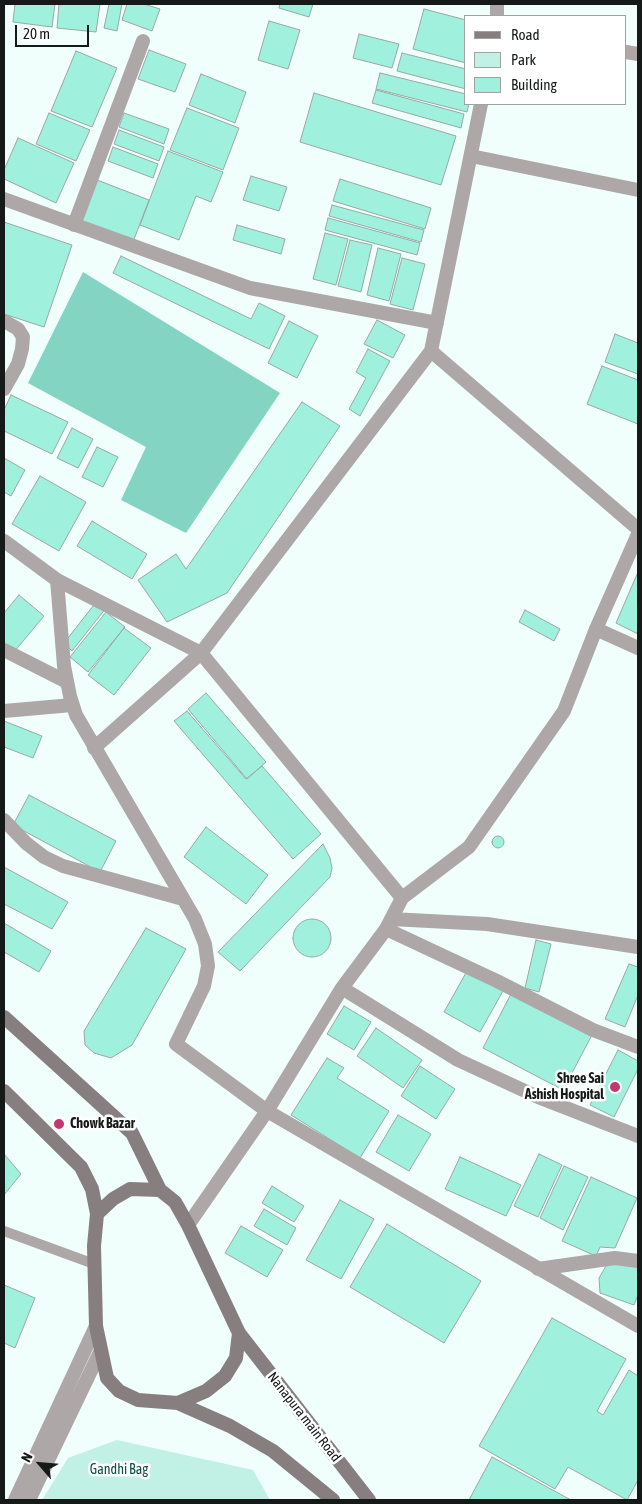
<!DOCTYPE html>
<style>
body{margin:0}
#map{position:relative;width:642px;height:1504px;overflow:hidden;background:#f0fffb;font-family:"Asap Condensed",sans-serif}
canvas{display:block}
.frame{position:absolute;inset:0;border:5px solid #151a19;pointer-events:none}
.legend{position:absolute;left:464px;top:15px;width:162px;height:90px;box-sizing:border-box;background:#fff;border:1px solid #a1a3a3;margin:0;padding:6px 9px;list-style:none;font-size:15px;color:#151a19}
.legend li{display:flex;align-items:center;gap:10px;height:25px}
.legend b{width:25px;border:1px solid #a1a3a3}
.north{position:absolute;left:15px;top:1439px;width:50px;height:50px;-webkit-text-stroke:4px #fff;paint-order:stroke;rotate:297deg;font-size:14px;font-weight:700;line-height:20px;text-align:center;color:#151a19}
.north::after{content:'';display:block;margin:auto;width:18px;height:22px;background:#151a19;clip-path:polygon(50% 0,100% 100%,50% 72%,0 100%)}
.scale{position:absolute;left:15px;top:25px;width:74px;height:22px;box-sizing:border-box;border:2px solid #151a19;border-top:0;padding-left:6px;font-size:15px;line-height:18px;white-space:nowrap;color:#151a19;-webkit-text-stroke:4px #fff;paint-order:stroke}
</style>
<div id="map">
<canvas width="642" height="1504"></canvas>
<div class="frame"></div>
<ul class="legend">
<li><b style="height:6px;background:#877e80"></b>Road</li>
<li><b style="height:14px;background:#c1f0e4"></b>Park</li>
<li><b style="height:14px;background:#9ff1de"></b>Building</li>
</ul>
<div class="north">N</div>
<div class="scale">20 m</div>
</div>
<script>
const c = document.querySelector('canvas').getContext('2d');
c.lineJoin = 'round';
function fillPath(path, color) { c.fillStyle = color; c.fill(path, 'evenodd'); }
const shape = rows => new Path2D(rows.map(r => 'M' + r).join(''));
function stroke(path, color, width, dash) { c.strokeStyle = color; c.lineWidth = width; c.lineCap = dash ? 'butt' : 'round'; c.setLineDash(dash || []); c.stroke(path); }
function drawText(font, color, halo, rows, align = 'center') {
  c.font = font + ' "Asap Condensed",sans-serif'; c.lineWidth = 5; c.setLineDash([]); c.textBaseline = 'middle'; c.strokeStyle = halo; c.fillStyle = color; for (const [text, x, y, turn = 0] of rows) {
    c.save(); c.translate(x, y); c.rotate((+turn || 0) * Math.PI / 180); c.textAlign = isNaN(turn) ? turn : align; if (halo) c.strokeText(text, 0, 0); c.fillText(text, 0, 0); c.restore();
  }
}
const green = shape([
 [117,1440,253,1470,270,1500,42,1500,68,1458]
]);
const forest = shape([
 [83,272,280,393,186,533,121,500,146,447,28,383]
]);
const building = shape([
 [15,4,55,4,52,27,13,22,15,4],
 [59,4,100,4,96,32,57,28,59,4],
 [109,4,122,4,117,31,104,28,109,4],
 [127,4,144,4,160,9,152,31,122,20,127,4],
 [280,4,313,4,309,17,279,8,280,4],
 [424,9,466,20,466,63,413,49,424,9],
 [269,21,300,30,288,69,258,60,269,21],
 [359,34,399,44,392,68,353,58,359,34],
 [149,50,186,64,175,92,138,79,149,50],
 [76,51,117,68,92,127,51,111,76,51],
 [402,53,466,69,466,89,397,71,402,53],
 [380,73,466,94,466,104,469,104,467,112,376,89,380,73],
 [201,74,246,92,235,123,189,105,201,74],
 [376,90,464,114,461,128,372,103,376,90],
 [314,93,456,136,441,185,300,142,314,93],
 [187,108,239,128,223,170,170,150,187,108],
 [49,113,90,130,76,161,36,144,49,113],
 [124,113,169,129,164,144,119,127,124,113],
 [119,130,164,147,159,161,114,144,119,130],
 [18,138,74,163,56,203,4,179,4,170,18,138],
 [113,147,158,164,153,178,108,161,113,147],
 [168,151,223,172,211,202,196,196,179,240,140,225,168,151],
 [251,176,287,187,279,211,243,200,251,176],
 [340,179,431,208,425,229,333,201,340,179],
 [97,180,149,200,133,242,80,222,97,180],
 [332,205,424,230,421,242,329,216,332,205],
 [328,218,420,243,417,255,325,230,328,218],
 [4,222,72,245,44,327,4,314,4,222],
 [237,225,285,239,281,254,233,240,237,225],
 [325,233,348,239,336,285,313,279,325,233],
 [350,240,372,245,361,292,338,286,350,240],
 [378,248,401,254,389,301,367,295,378,248],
 [121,256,251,319,259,303,285,316,269,349,113,273,121,256],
 [402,258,425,264,413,310,390,304,402,258],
 [377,320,405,335,393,358,364,344,377,320],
 [289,321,318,336,297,378,268,363,289,321],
 [615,334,638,343,638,374,605,362,615,334],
 [368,349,390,361,360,416,349,409,366,378,356,372,368,349],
 [602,366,638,380,638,424,587,404,602,366],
 [11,395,68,422,52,454,4,431,4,410,11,395],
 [302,402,340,426,227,593,167,622,138,580,176,554,186,569,302,402],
 [72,428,93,439,78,468,57,458,72,428],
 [97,447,118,457,103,487,82,477,97,447],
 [4,458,25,470,11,496,4,492,4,458],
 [40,476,86,502,59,551,12,524,40,476],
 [92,521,147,554,132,579,77,546,92,521],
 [638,572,638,634,616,623,638,572],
 [19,595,44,616,14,652,4,643,4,613,19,595],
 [97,601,106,608,72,651,64,643,97,601],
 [525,610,560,629,554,641,519,622,525,610],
 [106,612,125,627,88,672,70,657,106,612],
 [124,628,151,648,114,695,88,675,124,628],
 [206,693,266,762,247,779,188,709,206,693],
 [187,711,246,779,262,766,321,834,293,859,174,721,187,711],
 [4,721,42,736,33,758,4,747,4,721],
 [29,795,116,841,100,872,13,825,29,795],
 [206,827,268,875,246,904,184,857,206,827],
 '492 842a6 6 0 1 1 12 0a6 6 0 1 1-12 0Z',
 [323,844,330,858,332,868,330,877,240,971,218,952,323,844],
 [4,867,68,902,52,929,4,904,4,867],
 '293 938a19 19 0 1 1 38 0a19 19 0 1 1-38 0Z',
 [4,923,51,951,39,972,4,952,4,923],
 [146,928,186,949,132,1045,111,1058,94,1053,85,1045,84,1031,146,928],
 [536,940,551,944,539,992,525,988,536,940],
 [629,964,638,967,638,995,625,1027,605,1019,629,964],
 [467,971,503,991,480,1032,444,1012,467,971],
 [512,992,592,1035,563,1090,483,1048,512,992],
 [344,1006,371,1022,354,1050,327,1034,344,1006],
 [376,1028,422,1060,403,1088,357,1056,376,1028],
 [618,1050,638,1061,638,1069,614,1117,590,1105,618,1050],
 [327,1058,344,1068,337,1078,389,1111,360,1158,291,1115,327,1058],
 [420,1066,455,1089,436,1119,401,1096,420,1066],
 [398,1115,431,1134,409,1171,376,1152,398,1115],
 [4,1154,21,1174,4,1195,4,1154],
 [539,1154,562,1165,538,1217,514,1206,539,1154],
 [460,1157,521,1185,506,1216,445,1189,460,1157],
 [564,1166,588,1177,563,1230,540,1218,564,1166],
 [591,1177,637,1198,615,1248,600,1247,596,1256,562,1241,591,1177],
 [272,1186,304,1206,294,1222,262,1203,272,1186],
 [340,1200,374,1219,341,1279,306,1260,340,1200],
 [264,1209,296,1228,287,1245,254,1226,264,1209],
 [387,1224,481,1281,444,1343,350,1287,387,1224],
 [241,1226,283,1250,267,1277,225,1253,241,1226],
 [616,1262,638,1267,638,1295,634,1305,600,1293,599,1278,606,1266,616,1262],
 [4,1285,35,1298,15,1348,4,1343,4,1285],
 [552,1318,626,1359,597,1411,603,1415,629,1370,638,1376,638,1480,627,1500,568,1467,555,1489,479,1446,552,1318],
 [492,1457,571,1500,469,1500,492,1457]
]);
const service = shape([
 [4,1231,94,1264]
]);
const minor = shape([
 [497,16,497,4],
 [626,52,638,54],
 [471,156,638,190],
 [4,199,250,288,437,323],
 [74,225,143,41],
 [4,321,18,329,23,337,22,349,18,364,4,389],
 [431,351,638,529],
 [4,541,57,580,201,653,402,898],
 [57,580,64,666,70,696,76,715,195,919,205,944,208,966,204,986,176,1044,267,1111,638,1326],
 [596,629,638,648],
 [4,650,67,682],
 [4,711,72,705],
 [94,748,201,653,431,351,481,104],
 [4,820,26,843,44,857,63,866,183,899],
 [391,919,487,924,638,947],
 [386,929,497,981,593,1030,638,1047],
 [342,988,458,1060,538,1097,638,1136],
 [188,1225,267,1111,342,988,386,929,402,898,469,847,564,711,596,629,638,534],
 [538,1269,615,1258,638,1261],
 [15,1500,96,1326],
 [29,1500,100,1352]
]);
const secondary = shape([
 [4,1017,132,1133,160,1190],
 [4,1091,81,1167,92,1189,97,1214,94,1246,96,1326,107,1378,119,1391,138,1400,178,1403,206,1391,225,1376,236,1358,239,1333,188,1225,175,1202,160,1190,130,1189,113,1199,97,1214],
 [239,1333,369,1500],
 [178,1403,230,1426,273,1451,333,1500]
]);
const markers = [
 [615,1087,6,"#c13770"],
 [59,1124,6,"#c13770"]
];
const poiNames = [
 ["Shree Sai",604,1079],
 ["Ashish Hospital",604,1095],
 ["Chowk Bazar",70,1124,"left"]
];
const streetNames = [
 ["Nanapura main Road",304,1417,52]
];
const parkNames = [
 ["Gandhi Bag",119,1470]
];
fillPath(green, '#c1f0e4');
fillPath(forest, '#83d4c2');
fillPath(building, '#9ff1de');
stroke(building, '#9aa8a4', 1);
stroke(service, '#ada7a8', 10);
stroke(minor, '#ada7a8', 14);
stroke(secondary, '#877e80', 14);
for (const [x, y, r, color] of markers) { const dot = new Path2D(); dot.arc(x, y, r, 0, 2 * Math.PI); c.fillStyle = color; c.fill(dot); stroke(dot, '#fff', 2); }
drawText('bold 14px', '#151a19', '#fff', poiNames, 'right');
drawText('14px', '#151a19', '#fff', streetNames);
drawText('14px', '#095145', '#fff', parkNames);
</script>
